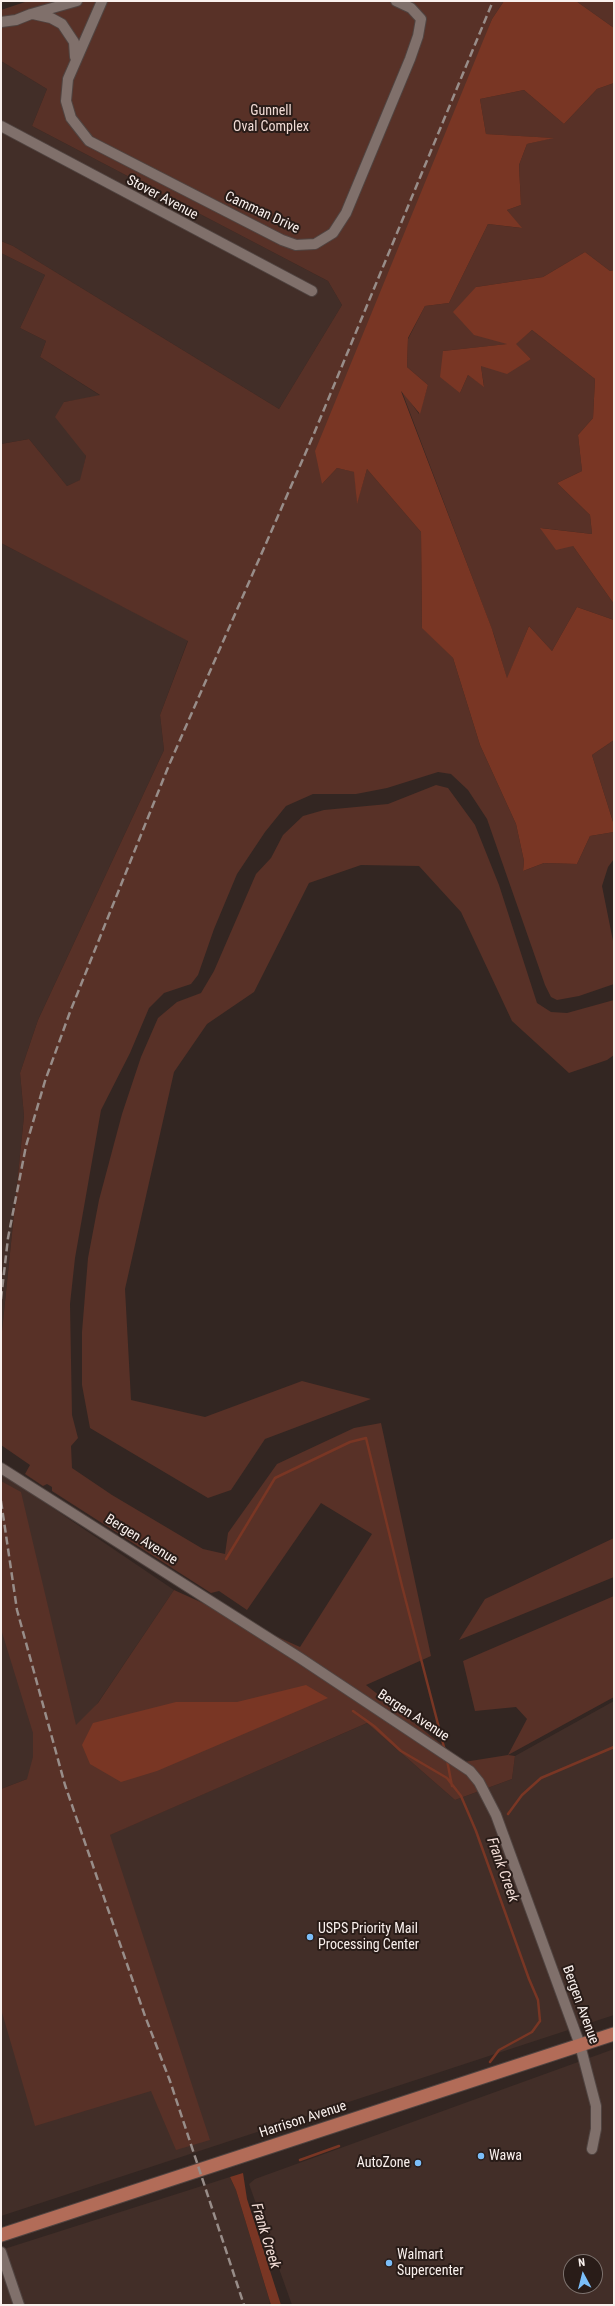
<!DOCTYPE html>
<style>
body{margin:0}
#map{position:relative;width:615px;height:2306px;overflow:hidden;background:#332622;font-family:"Roboto Condensed",sans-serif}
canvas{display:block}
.frame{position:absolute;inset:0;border:2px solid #f9f0ed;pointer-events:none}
.north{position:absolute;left:563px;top:2254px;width:40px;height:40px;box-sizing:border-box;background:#291c18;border:1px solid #7c716d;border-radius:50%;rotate:353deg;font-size:11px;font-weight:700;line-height:16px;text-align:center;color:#f9f0ed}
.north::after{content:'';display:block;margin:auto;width:14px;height:18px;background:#7bbef9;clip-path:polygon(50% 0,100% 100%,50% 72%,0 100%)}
</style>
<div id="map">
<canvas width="615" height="2306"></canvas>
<div class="frame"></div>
<div class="north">N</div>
</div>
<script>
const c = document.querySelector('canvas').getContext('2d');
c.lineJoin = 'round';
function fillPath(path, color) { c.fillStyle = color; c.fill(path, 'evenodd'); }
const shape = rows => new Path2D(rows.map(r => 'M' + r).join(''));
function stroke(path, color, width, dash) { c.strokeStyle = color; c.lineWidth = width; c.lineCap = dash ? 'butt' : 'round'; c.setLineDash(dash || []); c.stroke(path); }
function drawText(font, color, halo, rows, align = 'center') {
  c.font = font + ' "Roboto Condensed",sans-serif'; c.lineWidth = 4; c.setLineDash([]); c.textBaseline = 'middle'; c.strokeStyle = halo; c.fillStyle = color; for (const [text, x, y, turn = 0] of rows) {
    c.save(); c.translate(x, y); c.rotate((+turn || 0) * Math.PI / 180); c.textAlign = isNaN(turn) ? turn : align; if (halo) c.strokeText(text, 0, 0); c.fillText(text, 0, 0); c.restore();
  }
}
const built = shape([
 [1,61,47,89,32,126,328,281,342,305,279,409,13,246,1,241],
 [1,253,45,275,20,328,46,341,40,357,101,396,64,402,86,456,81,480,67,486,29,439,1,444],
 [1,543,188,640,160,715,164,750,38,1020,20,1073,24,1116,1,1341],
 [1,1473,174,1590,85,1722,40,1774,1,1789],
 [614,1701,614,2015,1,2216,1,1968,109,1835,367,1723,455,1800,512,1779,515,1756],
 [614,2049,614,2305,292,2305,249,2184,255,2179],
 [571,2262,595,2262,595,2286,571,2286],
 [230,2177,236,2190,270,2302,269,2305,1,2305,1,2250]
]);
const green = shape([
 [28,1,504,1,492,19,322,484,337,468,355,472,357,502,367,469,421,532,422,627,453,658,480,745,516,824,524,861,523,871,544,863,577,864,590,836,614,832,614,859,608,867,602,886,614,946,614,984,579,996,557,1000,551,997,545,985,487,819,468,790,451,774,438,772,387,788,356,794,313,794,286,806,265,832,237,874,214,929,198,975,191,984,164,993,149,1008,130,1053,101,1110,75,1258,70,1304,72,1415,78,1438,71,1446,72,1468,112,1495,203,1549,225,1554,228,1533,277,1464,354,1428,381,1423,431,1656,366,1685,464,1762,508,1755,527,1719,516,1707,475,1711,463,1661,614,1596,614,1697,508,1755,515,1756,512,1779,455,1800,367,1723,110,1835,210,2140,176,2150,151,2091,35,2126,1,2009,1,1789,27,1779,33,1757,33,1733,1,1629,1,1481,21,1492,76,1725,98,1703,174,1590,300,1647,372,1534,321,1503,247,1610,219,1591,211,1593,52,1491,52,1487,47,1484,43,1486,25,1474,30,1465,1,1445,1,1341,24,1116,20,1073,38,1020,164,750,160,715,188,641,1,543,1,444,29,439,67,486,80,480,86,456,55,417,64,402,100,395,40,357,46,341,20,328,45,275,1,253,1,241,13,246,279,409,342,305,328,281,32,126,47,89,1,61,1,10],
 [576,1,614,1,614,28],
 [614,83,614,270,610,271,585,252,543,277,476,287,508,344,443,351,460,393,468,375,484,386,481,366,531,359,515,344,532,330,595,379,593,418,578,435,582,471,557,483,590,515,592,534,541,528,573,546,614,604,614,620,577,607,552,651,529,626,507,679,494,635,401,389,419,414,428,385,407,367,408,339,425,306,449,303,488,224,521,228,507,210,521,205,519,165,527,144,552,138,486,134,480,99,524,90,564,124,597,89],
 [614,740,614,825,592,755],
 [436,785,448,788,475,825,499,885,537,1003,551,1012,567,1013,614,1000,614,1055,607,1060,569,1073,512,1021,461,912,419,866,361,865,309,883,254,992,207,1024,174,1072,125,1289,131,1400,205,1417,302,1381,371,1399,265,1439,231,1490,208,1498,90,1428,82,1385,82,1332,88,1258,99,1200,122,1114,141,1057,158,1018,177,1002,201,993,214,971,256,874,271,858,283,835,303,816,324,810,388,804],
 [614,1538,614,1577,459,1640,485,1599]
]);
const water = shape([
 [504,1,576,1,614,28,614,83,597,89,564,124,524,90,480,99,486,134,554,138,527,144,519,165,521,205,507,210,522,228,488,224,449,303,425,306,408,338,407,367,428,385,420,414,401,391,492,629,507,678,529,626,552,651,577,607,614,620,614,740,592,755,614,825,614,832,590,836,577,864,544,863,523,871,524,861,516,824,480,745,453,658,422,628,421,532,367,469,357,504,354,472,337,468,322,484,315,451,492,19],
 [585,252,610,271,614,270,614,604,573,546,556,550,540,528,592,534,590,515,557,483,582,471,578,435,593,418,595,379,532,330,516,344,531,359,507,374,481,366,484,387,468,375,460,393,440,377,443,351,507,344,474,335,453,312,476,287,543,277],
 [306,1685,328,1698,157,1771,121,1782,90,1764,82,1745,93,1723,176,1702,237,1702],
 [243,2173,247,2199,281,2305,271,2305,236,2190,230,2177]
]);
const stream = shape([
 [226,1559,275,1478,350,1442,366,1438,402,1586,445,1751],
 [353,1711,374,1726,401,1751,447,1778,461,1796,476,1831,529,1979,538,2000,540,2021,532,2032,499,2050,490,2062],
 [447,1760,452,1786],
 [508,1814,522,1795,541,1778,614,1747],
 [300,2160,339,2146]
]);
const minor = shape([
 [102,1,68,79,66,101,71,118,89,141,282,240,296,245,315,244,333,233,346,213,410,59,418,36,421,19,411,8,396,1],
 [33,14,51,18,62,24,74,42,75,57],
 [1,22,16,20,31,14,77,1],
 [1,126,312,291],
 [1,1468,300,1658,470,1771,479,1782,496,1815,580,2045,596,2106,596,2129,592,2149],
 [1,2252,19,2305]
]);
const major = shape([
 [1,2235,614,2034]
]);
const rail = shape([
 [1,1299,8,1238,26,1146,45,1081,70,1012,169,765,313,436,493,1],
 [1,1501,17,1610,65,1785,145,2016,170,2081,244,2305]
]);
const markers = [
 [310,1937,4,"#7bbef9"],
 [481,2156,4,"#7bbef9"],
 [418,2163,4,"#7bbef9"],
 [389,2263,4,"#7bbef9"]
];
const parkNames = [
 ["Gunnell",271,111],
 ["Oval Complex",271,127]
];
const streetNames = [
 ["Stover Avenue",162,198,28],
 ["Camman Drive",262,213,25],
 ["Bergen Avenue",141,1540,32],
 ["Bergen Avenue",413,1716,33],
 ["Bergen Avenue",580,2005,70],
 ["Harrison Avenue",303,2120,-18]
];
const poiNames = [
 ["USPS Priority Mail",318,1929],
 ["Processing Center",318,1945],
 ["Wawa",489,2156],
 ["AutoZone",410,2163,"right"],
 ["Walmart",397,2255],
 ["Supercenter",397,2271]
];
const waterNames = [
 ["Frank Creek",502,1870,70],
 ["Frank Creek",265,2236,73]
];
fillPath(built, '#422e28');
fillPath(green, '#583127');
fillPath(water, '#793624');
stroke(stream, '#793624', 2.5);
stroke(minor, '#504441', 12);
stroke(major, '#504441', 15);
stroke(minor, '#80706b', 10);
stroke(major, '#b26c58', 13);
stroke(rail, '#988d89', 2.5, [8, 4]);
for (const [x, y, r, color] of markers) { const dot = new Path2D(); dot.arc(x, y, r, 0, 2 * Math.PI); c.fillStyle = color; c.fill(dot); stroke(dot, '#291c18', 1.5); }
drawText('14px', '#f1dbd5', '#291c18', parkNames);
drawText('14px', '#f9f0ed', '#291c18', streetNames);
drawText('14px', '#f9f0ed', '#291c18', poiNames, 'left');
drawText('italic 15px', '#f3ded7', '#291c18', waterNames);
</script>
